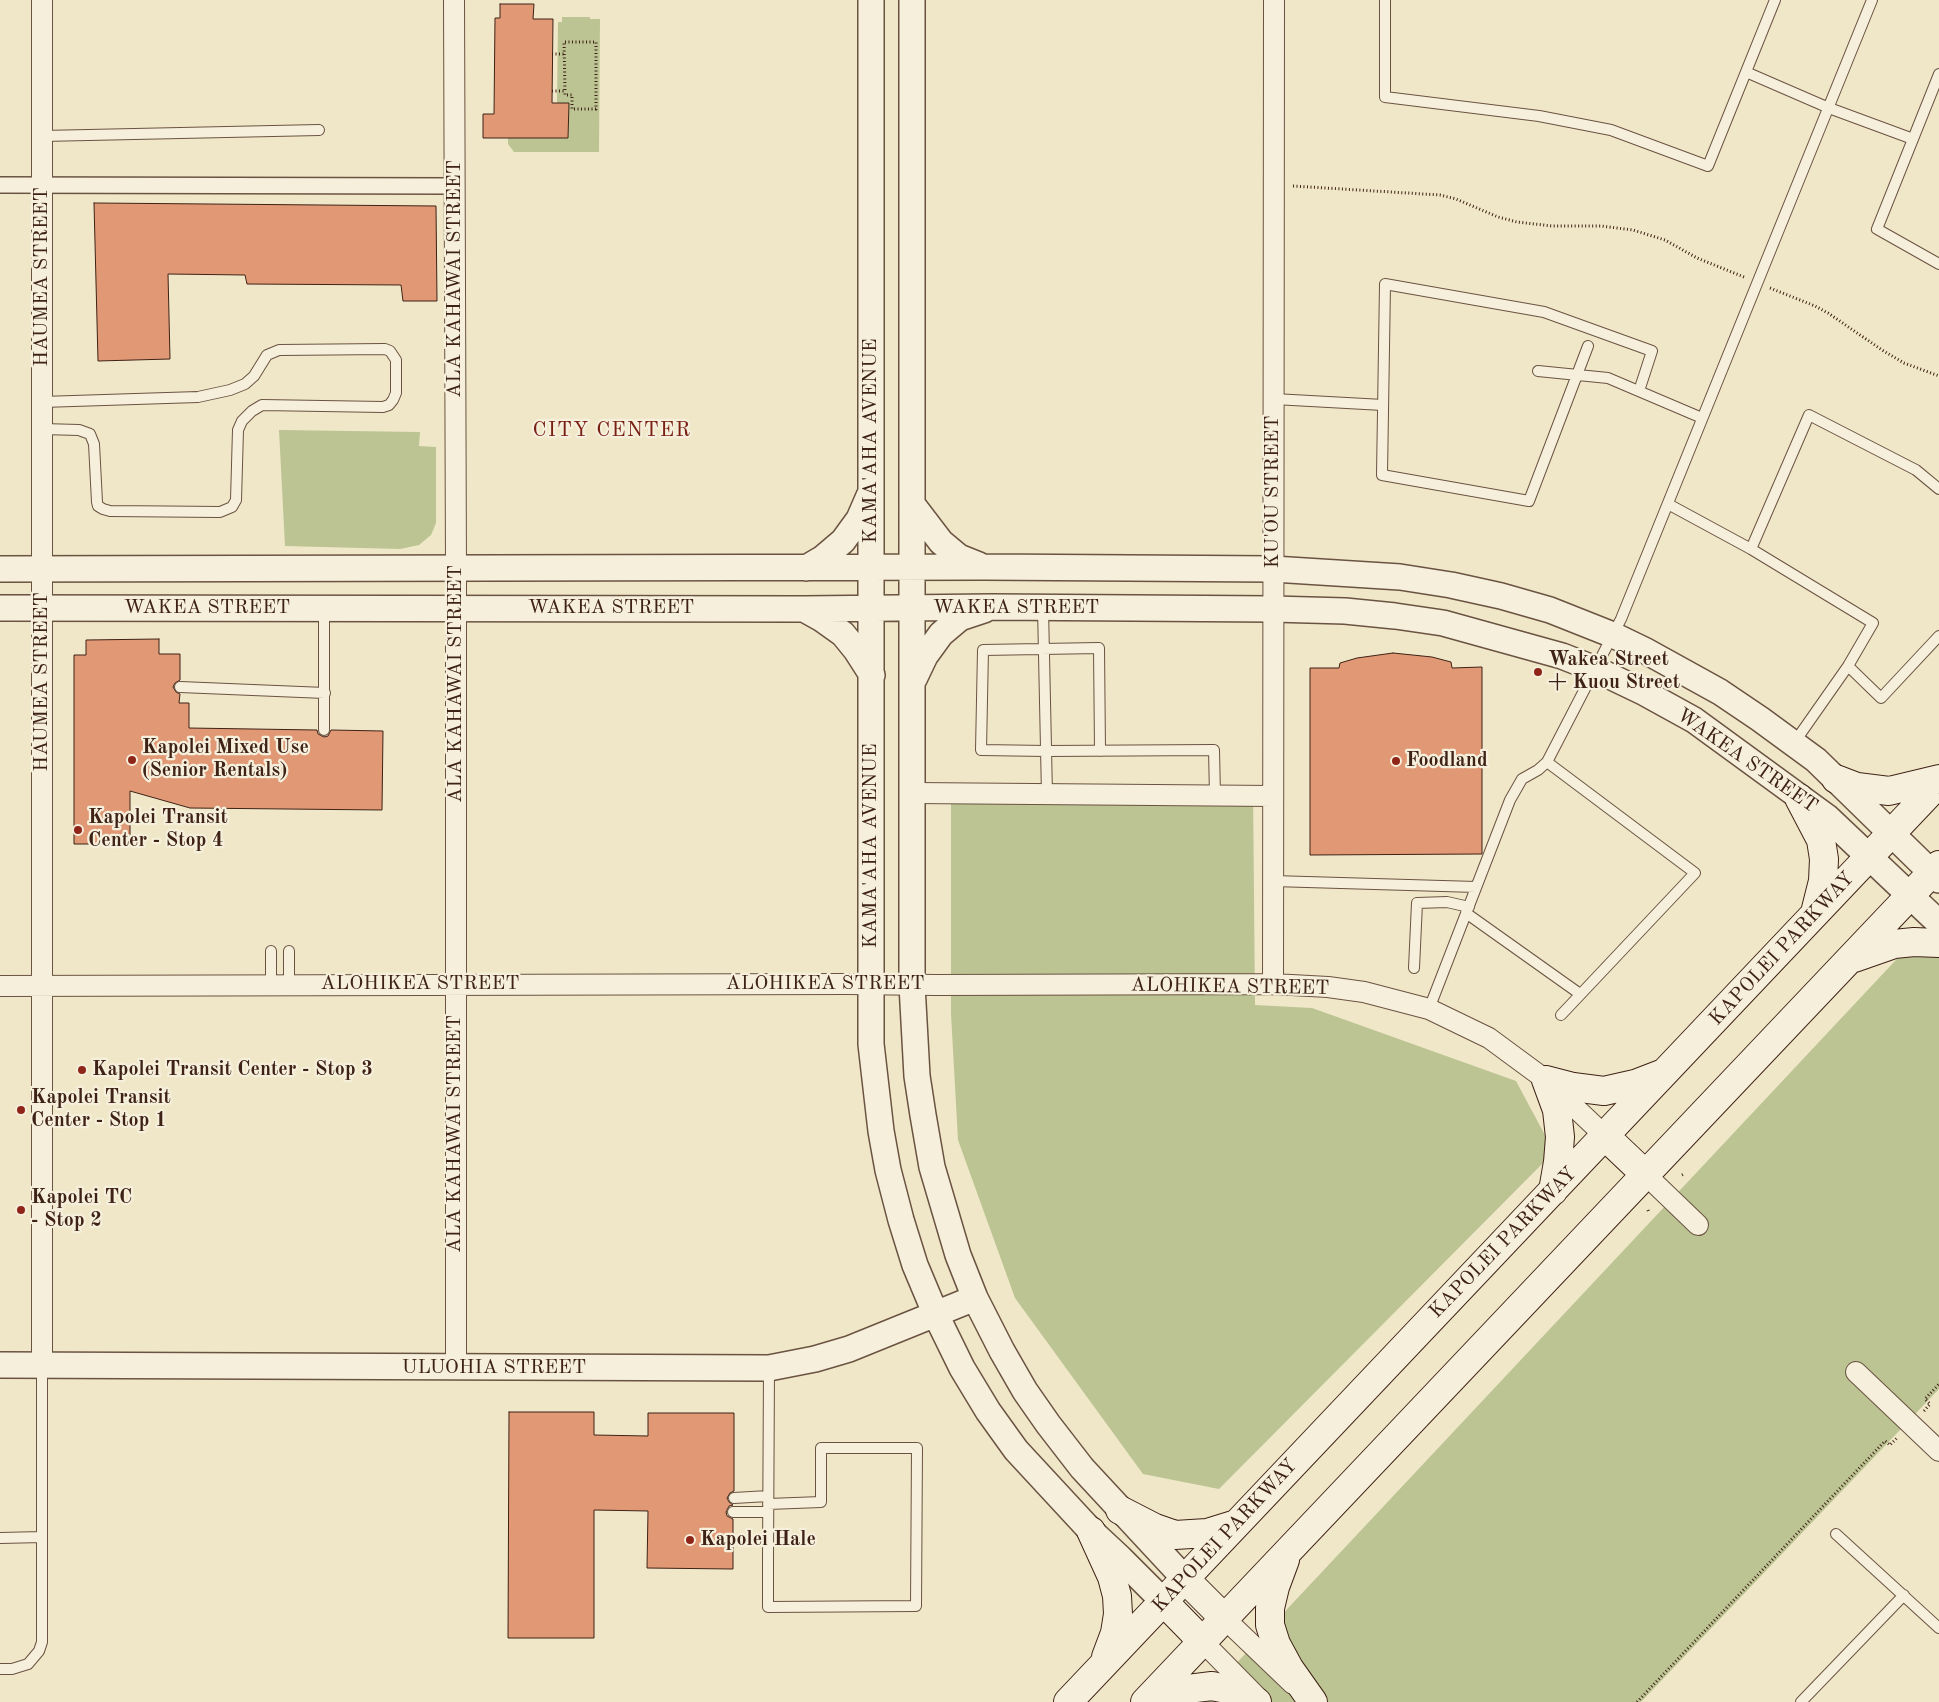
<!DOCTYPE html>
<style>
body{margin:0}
canvas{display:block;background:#efe7c7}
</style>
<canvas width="1939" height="1702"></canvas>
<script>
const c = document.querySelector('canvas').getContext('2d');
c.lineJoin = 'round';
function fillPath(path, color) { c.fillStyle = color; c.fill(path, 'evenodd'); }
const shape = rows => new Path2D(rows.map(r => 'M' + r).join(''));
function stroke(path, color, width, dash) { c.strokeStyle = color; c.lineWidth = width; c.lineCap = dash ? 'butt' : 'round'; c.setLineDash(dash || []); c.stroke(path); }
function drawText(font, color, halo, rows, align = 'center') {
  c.font = font + ' "Old Standard TT",serif'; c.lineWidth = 4.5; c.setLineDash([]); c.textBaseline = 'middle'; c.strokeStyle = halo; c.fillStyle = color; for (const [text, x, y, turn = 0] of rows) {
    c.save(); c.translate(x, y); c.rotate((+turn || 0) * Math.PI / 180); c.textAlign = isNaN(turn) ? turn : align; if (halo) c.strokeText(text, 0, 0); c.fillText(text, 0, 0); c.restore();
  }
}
const green = shape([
 [562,17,590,17,590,19,600,19,599,152,514,152,508,144,508,138,568,138,569,103,557,103,558,22,562,22],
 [279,430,420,432,419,446,436,447,436,523,431,535,419,545,400,549,285,546],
 [1253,787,1255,1005,1312,1008,1516,1081,1554,1152,1219,1489,1143,1474,1015,1298,958,1140,951,1014,951,800],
 [1939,914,1939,1389,1641,1702,1200,1702]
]);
const building = shape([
 [500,4,534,4,533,19,553,19,552,103,569,103,568,138,483,138,483,114,494,114,495,18,500,18,500,4],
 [94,203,436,206,437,301,403,301,401,285,247,284,245,275,168,274,170,359,98,361,94,203],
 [159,639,159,654,180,654,180,680,175,683,173,687,176,692,180,694,179,703,189,703,189,728,317,730,318,734,324,737,328,736,331,730,383,731,382,810,190,808,130,791,130,844,74,844,74,655,86,655,86,640,159,639],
 [1393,653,1432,657,1451,662,1452,668,1482,667,1482,854,1310,855,1310,668,1339,668,1340,663,1357,658,1393,653],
 [509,1412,594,1412,594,1435,648,1436,648,1413,734,1413,734,1491,730,1493,727,1498,729,1502,733,1505,729,1506,726,1512,727,1516,733,1519,733,1569,647,1568,648,1511,594,1510,594,1638,508,1638,509,1412]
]);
const path = shape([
 [552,54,565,54],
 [552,91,565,91,564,42,596,42,596,109,572,109,572,95,565,95,565,91],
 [1293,186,1440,195,1456,199,1498,217,1517,222,1552,226,1601,226,1633,230,1665,240,1697,258,1744,277],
 [1770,288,1815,306,1828,313,1882,350,1904,363,1939,376],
 [1682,1175,1684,1174],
 [1648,1210,1649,1213],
 [1924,1411,1930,1404,1925,1399,1939,1384],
 [1637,1702,1885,1441,1890,1445,1897,1438]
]);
const service = shape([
 [1385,0,1385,97,1539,116,1611,130,1708,166,1775,0],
 [1746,72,1829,108,1913,139],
 [1939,74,1877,229,1939,264],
 [42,136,319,130],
 [1588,346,1529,501,1382,475,1385,284,1544,312,1652,351,1639,391],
 [1538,371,1608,378,1702,418],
 [1274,399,1383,405],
 [42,429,79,430,90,434,94,444,97,502,98,506,103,509,110,511,220,512,232,507,236,500,238,430,242,421,252,411,262,405,383,407,389,405,393,400,396,393,396,360,390,351,385,349,279,350,267,355,254,376,245,384,230,390,198,397,42,402],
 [1668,504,1751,549,1873,623,1848,666,1794,743],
 [1751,549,1809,415,1916,470,1939,489],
 [1043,608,1047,795],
 [1848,666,1881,698,1939,636],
 [180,687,325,693],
 [324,730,324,609],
 [1100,751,1099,648,983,650,981,750,1046,751,1214,750,1215,796],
 [1547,762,1695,873,1561,1015],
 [1273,881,1476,887],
 [1466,913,1580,994],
 [271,951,271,984],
 [289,951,289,984],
 [1414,968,1417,903,1447,902,1469,907],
 [1429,1009,1510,800,1522,779,1538,770,1547,762,1621,619,1872,0],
 [734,1498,768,1496],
 [768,1504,821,1502,821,1448,917,1448,916,1606,768,1607,768,1557,769,1368],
 [733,1512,768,1512],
 [1836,1534,1939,1628],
 [0,1538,42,1537],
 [0,1669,12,1669,28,1664,39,1651,42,1642,42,1366],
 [1801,1702,1904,1595]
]);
const pedestrian = shape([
 [0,185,454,186]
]);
const minor = shape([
 [42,0,42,1365],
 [454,0,456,568,456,1367],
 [914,793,1273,796],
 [1273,984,1274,0],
 [0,986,847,984,936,985,1273,984,1328,987,1364,992,1429,1009,1489,1038,1546,1080,1605,1136],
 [1645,1174,1698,1225],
 [1856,1372,1939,1451],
 [1224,1618,1293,1684],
 [1202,1641,1257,1697]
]);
const tertiary = shape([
 [871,0,871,1044,881,1131,888,1170,901,1220,915,1265,936,1315,962,1368,988,1411,1016,1450,1091,1531,1120,1558,1163,1601],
 [912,0,912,985,917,1076,923,1115,932,1167,958,1255,975,1298,1002,1351,1025,1391,1048,1424,1082,1468,1185,1579],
 [912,504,941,542,959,557,979,565],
 [806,568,823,558,843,541,859,519,869,496],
 [0,569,984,567,1273,569,1400,577,1451,585,1501,596,1550,610,1613,635,1644,650,1720,692,1760,719,1816,760,1939,880],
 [0,608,804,609,992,607,1273,609,1345,611,1395,616,1443,623,1562,656,1595,669,1645,693,1694,720,1827,817,1939,923],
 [804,609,822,619,843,634,856,650,872,675],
 [914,679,925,656,941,634,960,618,984,610],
 [0,1365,769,1368,815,1359,849,1349,975,1298]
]);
const secondary = shape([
 [1836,779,1857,787,1889,791,1939,779],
 [1799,798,1821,840,1824,859,1823,881,1815,913],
 [1854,958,1894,944,1914,942,1939,943],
 [1546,1080,1573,1087,1604,1091,1635,1084,1661,1074],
 [1546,1080,1557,1110,1560,1137,1558,1162,1553,1191],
 [1605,1136,1645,1174],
 [1120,1510,1155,1528,1175,1535,1207,1533,1236,1524],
 [1091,1531,1112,1577,1117,1596,1118,1614,1115,1633,1106,1657],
 [1285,1560,1275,1587,1270,1608,1270,1625,1276,1644,1289,1668,1313,1702],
 [1185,1579,1224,1618],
 [1163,1601,1202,1641],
 [1148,1701,1180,1690,1212,1686,1231,1690,1257,1702],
 [1068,1702,1939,783],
 [1145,1702,1939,865]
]);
const markers = [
 [1538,672,5,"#8f2418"],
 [132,760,5,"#8f2418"],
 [1396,761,5,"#8f2418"],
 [78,830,5,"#8f2418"],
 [82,1070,5,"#8f2418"],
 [21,1110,5,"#8f2418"],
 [21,1210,5,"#8f2418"],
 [690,1540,5,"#8f2418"]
];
const streetNames = [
 ["HAUMEA STREET",42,277,-90],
 ["ALA KAHAWAI STREET",455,279,-90],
 ["KAMA'AHA AVENUE",871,441,-90],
 ["KU'OU STREET",1273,492,-90],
 ["WAKEA STREET",207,608],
 ["WAKEA STREET",611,608],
 ["WAKEA STREET",1016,608],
 ["HAUMEA STREET",42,682,-90],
 ["ALA KAHAWAI STREET",456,684,-90],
 ["WAKEA STREET",1747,761,35],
 ["KAMA'AHA AVENUE",871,846,-90],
 ["KAPOLEI PARKWAY",1782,949,-47],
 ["ALOHIKEA STREET",420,984],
 ["ALOHIKEA STREET",825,984],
 ["ALOHIKEA STREET",1230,987,1],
 ["ALA KAHAWAI STREET",455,1134,-90],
 ["KAPOLEI PARKWAY",1503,1243,-46],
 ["ULUOHIA STREET",494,1368],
 ["KAPOLEI PARKWAY",1225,1536,-47]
];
const poiNames = [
 ["Wakea Street",1548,660],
 ["+ Kuou Street",1548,683],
 ["Kapolei Mixed Use",142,748],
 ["(Senior Rentals)",142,771],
 ["Foodland",1406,761],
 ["Kapolei Transit",88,818],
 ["Center - Stop 4",88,841],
 ["Kapolei Transit Center - Stop 3",92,1070],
 ["Kapolei Transit",31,1098],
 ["Center - Stop 1",31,1121],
 ["Kapolei TC",31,1198],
 ["- Stop 2",31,1221],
 ["Kapolei Hale",700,1540]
];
const neighbourhoodNames = [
 ["CITY CENTER",612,430]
];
fillPath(green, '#bcc493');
fillPath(building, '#e09875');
stroke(building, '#3f2216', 1);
stroke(service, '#6b5342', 12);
stroke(pedestrian, '#6b5342', 18);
stroke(minor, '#6b5342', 22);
stroke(tertiary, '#6b5342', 28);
stroke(secondary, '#3f2216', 30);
stroke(path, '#3f2216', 3, [1, 2.5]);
stroke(service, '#f5efdb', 10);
stroke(pedestrian, '#f5efdb', 15);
stroke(minor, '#f5efdb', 20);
stroke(tertiary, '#f5efdb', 25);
stroke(secondary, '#f5efdb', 28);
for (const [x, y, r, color] of markers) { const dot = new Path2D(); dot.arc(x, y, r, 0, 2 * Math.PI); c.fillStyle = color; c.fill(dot); stroke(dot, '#f5efdb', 2); }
drawText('20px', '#3f2216', '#f5efdb', streetNames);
drawText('bold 20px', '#3f2216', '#f5efdb', poiNames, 'left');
c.letterSpacing = '1px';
drawText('21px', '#7a1f14', '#f5efdb', neighbourhoodNames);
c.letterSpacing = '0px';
</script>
